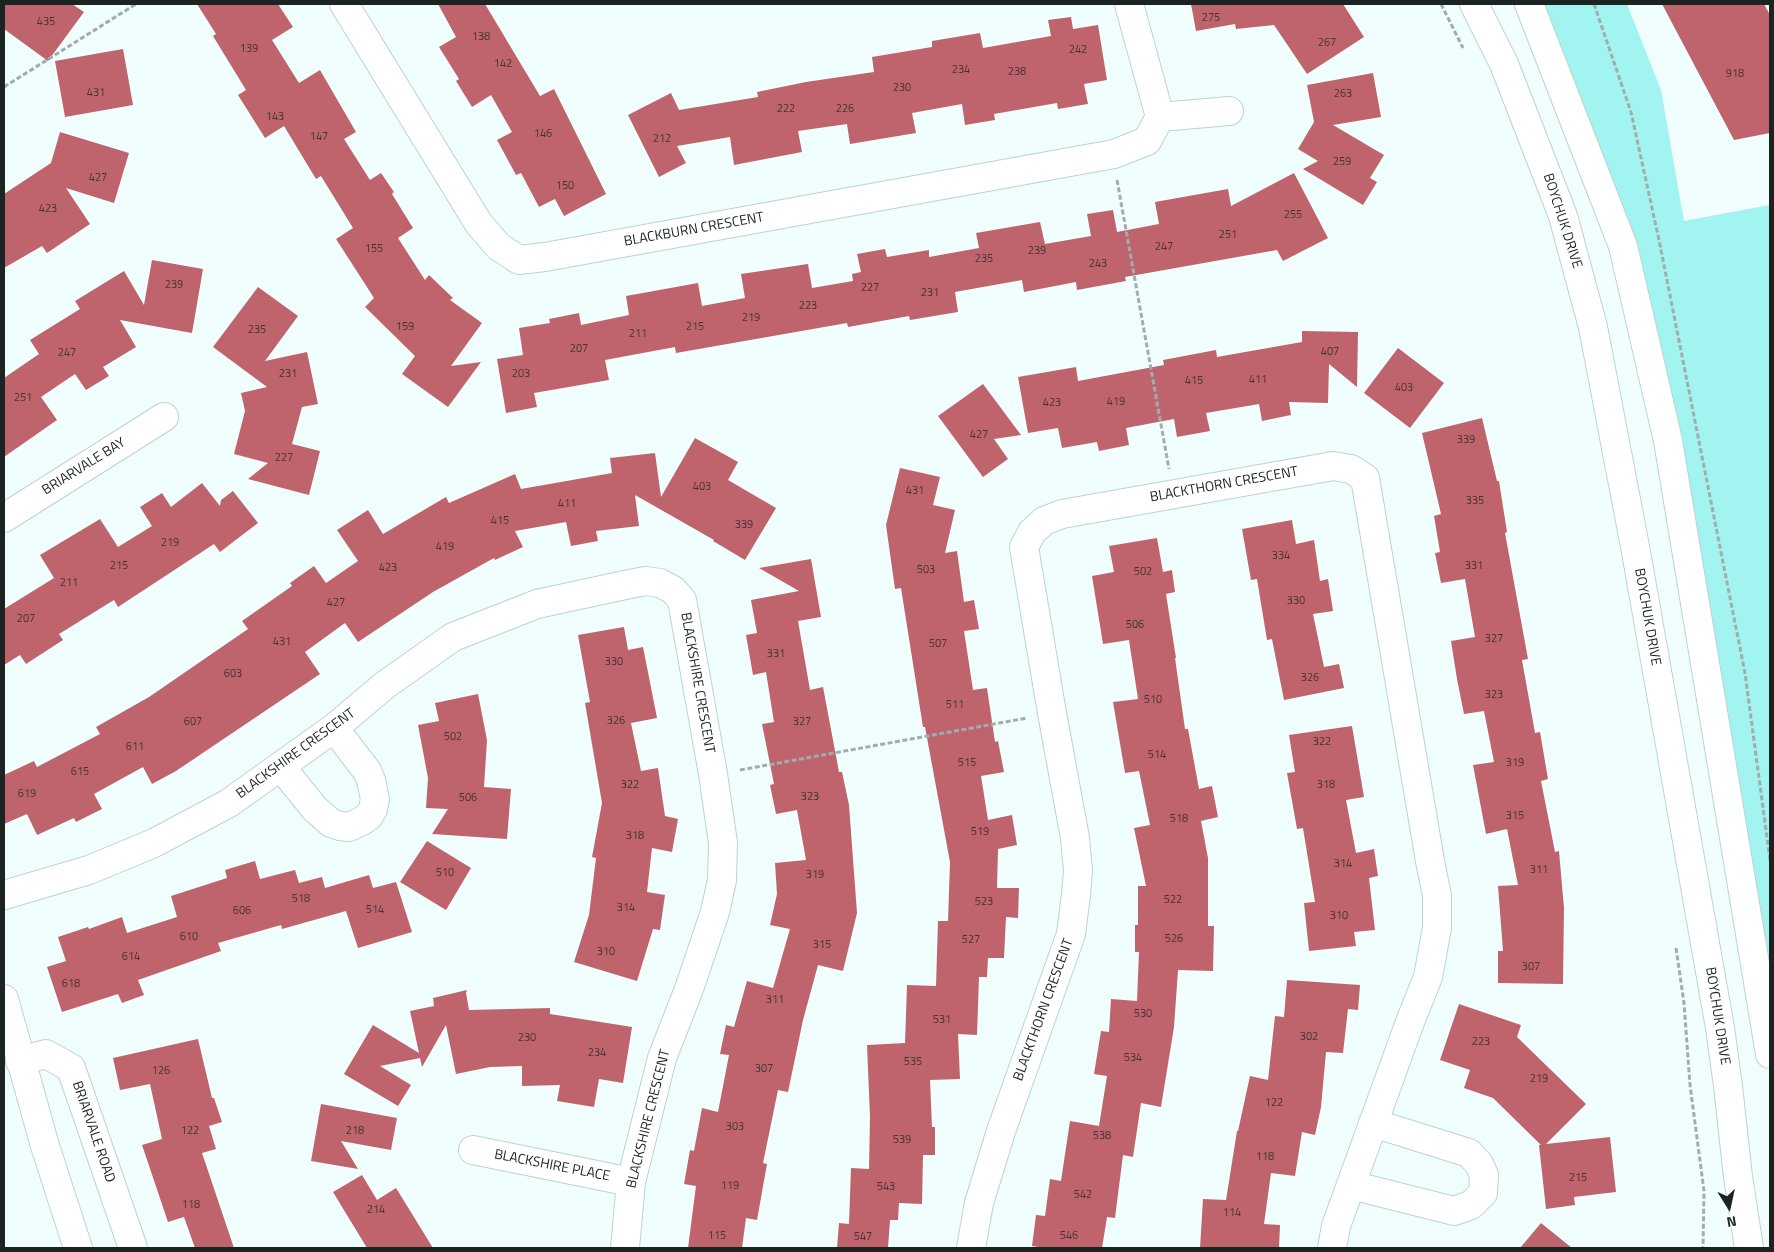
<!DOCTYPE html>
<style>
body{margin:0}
#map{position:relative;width:1774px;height:1252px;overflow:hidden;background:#f0fefd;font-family:"Titillium Web",sans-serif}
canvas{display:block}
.frame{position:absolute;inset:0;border:5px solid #1b2423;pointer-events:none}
.north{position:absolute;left:1704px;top:1182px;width:50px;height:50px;-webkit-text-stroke:4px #fff;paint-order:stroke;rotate:170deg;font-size:14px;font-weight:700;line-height:20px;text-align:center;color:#1b2423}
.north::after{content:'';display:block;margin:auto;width:18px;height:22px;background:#1b2423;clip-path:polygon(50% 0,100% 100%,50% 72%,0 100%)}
</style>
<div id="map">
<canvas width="1774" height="1252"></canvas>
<div class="frame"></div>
<div class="north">N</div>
</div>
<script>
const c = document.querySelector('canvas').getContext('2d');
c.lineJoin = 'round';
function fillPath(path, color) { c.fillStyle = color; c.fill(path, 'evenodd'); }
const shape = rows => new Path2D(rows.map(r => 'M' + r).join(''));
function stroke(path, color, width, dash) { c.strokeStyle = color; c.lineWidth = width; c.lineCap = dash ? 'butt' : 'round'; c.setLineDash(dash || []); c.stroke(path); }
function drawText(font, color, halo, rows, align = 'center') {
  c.font = font + ' "Titillium Web",sans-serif'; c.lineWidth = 4; c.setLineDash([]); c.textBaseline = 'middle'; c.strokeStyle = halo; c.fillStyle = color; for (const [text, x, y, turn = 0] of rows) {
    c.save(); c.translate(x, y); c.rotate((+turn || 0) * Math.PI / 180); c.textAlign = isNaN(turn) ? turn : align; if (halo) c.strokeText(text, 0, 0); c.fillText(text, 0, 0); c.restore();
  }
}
const green = shape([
 [1529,4,1627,4,1661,90,1684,221,1770,205,1770,1071,1623,246]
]);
const building = shape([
 [4,4,72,4,84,12,48,61,4,29],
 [197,4,278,4,293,27,272,40,299,83,320,70,356,132,344,139,370,180,381,173,394,192,392,194,413,228,398,238,425,280,429,275,453,298,450,300,482,323,451,366,481,362,448,407,402,374,415,356,365,307,374,298,336,239,353,228,321,176,316,179,284,126,265,138,238,95,246,90,213,36,216,34],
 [438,4,485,4,540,96,554,89,606,194,564,216,555,199,539,207,521,173,516,175,497,140,512,132,491,95,472,107,456,81,459,79,439,47,456,37],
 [1191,4,1343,4,1364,37,1307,74,1274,25,1236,29,1235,24,1196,31],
 [1662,4,1764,4,1770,15,1770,133,1734,140],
 [1071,17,1073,29,1098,25,1107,80,1084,84,1088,104,1058,109,1057,103,994,114,995,120,965,125,962,104,912,113,916,133,850,144,847,124,798,131,802,152,734,165,730,137,677,146,686,163,659,177,628,115,671,93,679,110,758,97,757,92,806,82,874,72,872,57,932,47,932,41,980,33,983,48,1051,36,1048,20],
 [123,49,133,105,65,117,55,61],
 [1373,73,1381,117,1333,125,1384,155,1370,178,1377,182,1363,205,1303,169,1318,161,1298,149,1314,122,1307,85],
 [60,132,129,153,114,203,66,188,90,224,47,253,42,246,4,268,4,194,51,163],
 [1294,173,1328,238,1283,261,1277,250,1125,277,1126,281,1077,290,1076,282,1024,292,1022,280,955,292,958,312,910,320,909,316,848,327,847,323,676,353,675,347,605,360,609,380,534,393,537,407,506,413,497,359,523,355,519,328,550,323,549,319,579,313,581,325,629,315,626,296,698,283,702,306,745,298,741,274,808,264,812,288,853,281,852,274,861,272,857,254,885,249,887,257,929,250,929,257,979,248,976,233,1040,222,1045,244,1091,236,1087,214,1113,210,1117,232,1159,224,1155,202,1228,189,1231,206],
 [152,260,203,269,192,333,120,320,136,347,103,367,109,376,86,390,75,374,41,397,57,420,4,457,4,378,39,354,30,340,80,309,75,301,124,271,144,305],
 [258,287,298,316,265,361,307,352,318,404,302,407,292,444,320,451,309,495,248,479,268,463,234,454,245,411,241,393,267,387,213,347],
 [1302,331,1358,332,1357,387,1329,364,1328,403,1289,402,1291,415,1262,421,1259,404,1206,413,1210,431,1177,437,1174,419,1126,428,1129,445,1099,451,1097,442,1062,448,1058,428,1028,433,1018,377,1076,367,1078,381,1164,365,1163,360,1216,350,1217,357,1302,342],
 [1398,348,1444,383,1410,428,1364,393],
 [983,384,1021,435,994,439,1008,459,983,477,938,416],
 [1482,418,1497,481,1499,481,1507,532,1505,533,1528,659,1522,660,1535,733,1540,732,1548,779,1541,781,1555,852,1559,851,1564,908,1563,984,1498,983,1498,951,1503,951,1498,886,1518,885,1507,829,1486,834,1473,765,1494,762,1484,711,1464,714,1457,679,1451,641,1475,637,1465,579,1441,583,1435,553,1440,552,1434,516,1441,514,1422,433],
 [695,438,738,462,728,480,776,508,745,560,713,541,714,540,635,495,639,526,596,531,598,541,571,546,566,522,515,531,523,547,495,560,494,558,433,592,358,642,345,623,305,652,320,674,176,771,152,784,143,767,94,794,102,809,76,822,74,818,37,835,27,814,4,824,4,775,34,761,37,767,100,734,96,727,149,697,248,629,242,621,292,586,290,583,314,566,326,583,358,561,337,530,368,510,383,534,446,497,449,503,515,474,521,489,612,473,610,458,655,453,661,497],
 [900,468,940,477,933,505,955,510,945,553,957,551,964,602,974,600,979,629,964,631,973,690,987,688,995,742,998,741,1004,772,981,776,988,820,1012,815,1017,845,998,849,997,888,1019,888,1018,918,1006,917,1004,958,988,958,987,977,979,977,977,1035,958,1034,960,1079,930,1080,932,1127,935,1127,935,1155,923,1155,922,1204,899,1203,898,1220,890,1220,888,1248,837,1248,839,1223,849,1224,851,1168,869,1169,870,1117,867,1045,905,1043,907,985,936,986,938,921,948,921,950,862,925,727,923,727,901,588,895,589,886,525],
 [202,483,220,506,221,500,233,491,258,523,220,552,214,544,118,607,114,600,59,634,63,640,26,664,20,655,4,665,4,609,54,578,40,555,100,519,118,547,152,526,140,507,162,493,171,507],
 [1292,520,1296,544,1314,540,1320,581,1328,579,1333,611,1313,614,1324,667,1339,664,1344,688,1284,700,1272,639,1267,640,1257,579,1251,580,1242,529],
 [1157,538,1163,572,1172,570,1175,592,1166,594,1176,658,1175,658,1185,729,1188,729,1199,789,1212,786,1218,817,1201,821,1208,858,1208,926,1214,926,1213,971,1178,970,1174,1027,1161,1107,1141,1103,1133,1157,1123,1155,1115,1218,1107,1217,1102,1248,1045,1248,1032,1246,1036,1215,1045,1216,1050,1179,1061,1181,1070,1121,1099,1126,1107,1076,1094,1074,1101,1031,1109,1032,1111,999,1137,1001,1139,952,1135,952,1135,925,1138,925,1138,886,1146,886,1134,828,1150,825,1139,771,1125,773,1113,702,1138,699,1129,640,1103,644,1092,576,1114,572,1109,546],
 [811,559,821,617,798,621,810,690,823,687,839,772,842,772,849,805,857,913,843,971,818,965,803,1020,788,1092,778,1090,763,1163,767,1164,757,1220,746,1218,742,1248,688,1248,696,1186,684,1184,690,1150,694,1151,702,1108,718,1112,729,1055,720,1054,726,1025,734,1027,747,981,773,988,790,929,770,925,777,894,775,863,806,860,797,810,776,814,770,785,774,784,762,724,774,722,766,672,753,675,746,635,757,633,751,600,799,591,759,568],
 [624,627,628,650,643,647,657,718,631,723,641,771,658,768,665,816,678,819,672,852,652,848,647,892,665,895,660,930,653,929,637,981,574,962,589,915,596,858,592,857,602,803,585,703,590,702,578,635],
 [478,694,487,740,484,787,511,789,507,839,432,834,448,809,426,808,428,778,418,725,439,721,435,703],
 [1352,726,1364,797,1346,800,1356,853,1374,849,1378,876,1369,878,1375,930,1354,932,1356,946,1309,951,1304,903,1315,902,1303,828,1297,829,1287,773,1295,772,1289,735],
 [427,841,471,868,446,910,400,882],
 [255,861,260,879,295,870,299,883,322,877,325,888,369,875,373,888,396,882,412,932,358,948,346,911,282,929,281,925,218,943,221,951,138,980,144,995,122,1003,118,994,62,1012,47,967,66,961,58,937,88,927,89,929,122,917,127,933,177,917,171,896,227,878,225,870],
 [1287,980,1360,985,1358,1010,1348,1009,1343,1053,1326,1052,1321,1107,1315,1135,1302,1132,1295,1176,1271,1173,1264,1224,1280,1225,1279,1248,1200,1248,1203,1199,1226,1200,1237,1131,1238,1131,1250,1076,1268,1080,1275,1016,1284,1017],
 [467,990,466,993,469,1010,550,1008,550,1014,632,1027,623,1083,599,1079,594,1107,557,1101,560,1085,522,1086,522,1066,490,1067,456,1074,446,1025,422,1067,420,1058,380,1066,411,1085,398,1106,344,1074,373,1025,419,1053,410,1011,434,1006,433,998],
 [1459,1004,1521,1025,1517,1037,1586,1104,1546,1144,1610,1137,1616,1192,1574,1197,1575,1205,1546,1209,1539,1145,1541,1145,1493,1098,1464,1088,1470,1070,1440,1060],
 [198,1039,212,1098,214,1098,222,1122,209,1126,216,1149,202,1153,234,1248,195,1248,184,1217,168,1222,142,1145,162,1139,150,1084,120,1090,113,1058],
 [321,1104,397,1118,391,1150,341,1141,358,1169,311,1161],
 [362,1175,377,1200,396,1188,433,1248,367,1248,333,1192],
 [1541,1223,1572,1248,1520,1248]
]);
const path = shape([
 [1441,4,1463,48],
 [1594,4,1631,112,1659,240,1745,673,1770,860],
 [4,87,136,4],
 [1117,180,1169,469],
 [740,770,1027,718],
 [1676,948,1684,1003,1690,1085,1704,1191,1703,1248]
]);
const minor = shape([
 [344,4,479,224,499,247,519,260,545,257,1114,154,1147,141,1160,117,1129,4],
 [1160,117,1229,111],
 [4,518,164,417],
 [281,767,315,809,331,823,340,826,349,827,362,821,369,816,373,809,375,799,371,780,367,771,334,728],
 [4,895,89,870,154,843,229,803,334,728,385,685,453,637,537,604,625,585,645,581,660,583,673,590,682,600,713,774,723,843,722,880,715,912,689,989,662,1058,631,1182,625,1248],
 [4,999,45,1146,78,1248],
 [20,1061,46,1054,71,1068,133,1248],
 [473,1150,631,1182],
 [1351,1185,1454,1211,1471,1205,1483,1193,1484,1175,1479,1164,1469,1153,1373,1123],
 [971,1248,979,1203,1001,1131,1071,934,1076,895,1078,871,1075,838,1052,713,1024,547,1032,532,1044,521,1062,514,1333,466,1351,469,1365,478,1430,861,1437,896,1437,928,1428,977,1410,1022,1336,1226,1332,1248]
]);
const major = shape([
 [1474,4,1504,64,1563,216,1593,327,1636,552,1720,1028,1728,1086,1738,1177,1749,1248],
 [1529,4,1623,246,1668,441,1770,1054]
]);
const numberNames = [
 ["275",1211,18],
 ["435",46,22],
 ["138",481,37],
 ["267",1327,43],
 ["139",249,49],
 ["242",1078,50],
 ["142",503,64],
 ["234",961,70],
 ["238",1017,72],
 ["918",1735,74],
 ["230",902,88],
 ["431",96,93],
 ["263",1343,94],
 ["222",786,109],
 ["226",845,109],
 ["143",275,117],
 ["146",543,134],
 ["147",319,137],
 ["212",662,139],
 ["259",1342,162],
 ["427",98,178],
 ["150",565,186],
 ["423",48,209],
 ["255",1293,215],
 ["251",1228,235],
 ["247",1164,247],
 ["155",374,249],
 ["239",1037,251],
 ["235",984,259],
 ["243",1098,264],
 ["239",174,285],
 ["227",870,288],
 ["231",930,293],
 ["223",808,306],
 ["219",751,318],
 ["159",405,327],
 ["215",695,327],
 ["235",257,330],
 ["211",638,334],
 ["207",579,349],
 ["407",1330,352],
 ["247",67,353],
 ["231",288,374],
 ["203",521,374],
 ["411",1258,380],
 ["415",1194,381],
 ["403",1404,388],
 ["251",23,398],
 ["419",1116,402],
 ["423",1052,403],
 ["427",979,435],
 ["339",1466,440],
 ["227",284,458],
 ["403",702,487],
 ["431",915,491],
 ["335",1475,501],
 ["411",567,504],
 ["415",500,521],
 ["339",744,525],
 ["219",170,543],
 ["419",445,547],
 ["334",1281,556],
 ["215",119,566],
 ["331",1474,566],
 ["423",388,568],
 ["503",926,570],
 ["502",1143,572],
 ["211",69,583],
 ["330",1296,601],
 ["427",336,603],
 ["207",26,619],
 ["506",1135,625],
 ["327",1494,639],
 ["431",282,642],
 ["507",938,644],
 ["331",776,654],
 ["330",614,662],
 ["603",233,674],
 ["326",1310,678],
 ["323",1494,695],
 ["510",1153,700],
 ["511",955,705],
 ["326",616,721],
 ["607",193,722],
 ["327",802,722],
 ["502",453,737],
 ["322",1322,742],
 ["611",135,747],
 ["514",1157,755],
 ["515",967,763],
 ["319",1515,763],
 ["615",80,772],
 ["322",630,785],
 ["318",1326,785],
 ["619",27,794],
 ["323",810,797],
 ["506",468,798],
 ["315",1515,816],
 ["518",1179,819],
 ["519",980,832],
 ["318",635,836],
 ["314",1343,864],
 ["311",1539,870],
 ["510",445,873],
 ["319",815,875],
 ["518",301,899],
 ["522",1173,900],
 ["523",984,902],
 ["314",626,908],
 ["514",375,910],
 ["606",242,911],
 ["310",1339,916],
 ["610",189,937],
 ["526",1174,939],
 ["527",971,940],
 ["315",822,945],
 ["310",606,952],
 ["614",131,957],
 ["307",1531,967],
 ["618",71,984],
 ["311",775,1000],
 ["530",1143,1014],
 ["531",942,1020],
 ["302",1309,1037],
 ["230",527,1038],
 ["223",1481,1042],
 ["234",597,1053],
 ["534",1133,1058],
 ["535",913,1062],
 ["307",764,1069],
 ["126",161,1071],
 ["219",1539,1079],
 ["122",1274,1103],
 ["303",735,1127],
 ["122",190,1131],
 ["218",355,1131],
 ["538",1102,1136],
 ["539",902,1140],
 ["118",1265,1157],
 ["215",1578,1178],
 ["119",730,1186],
 ["543",886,1187],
 ["542",1083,1195],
 ["118",191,1205],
 ["214",376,1210],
 ["114",1232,1213],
 ["115",717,1236],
 ["546",1069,1236],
 ["547",863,1237]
];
const streetNames = [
 ["BOYCHUK DRIVE",1562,221,72],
 ["BLACKBURN CRESCENT",694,230,-10],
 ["BRIARVALE BAY",84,467,-32],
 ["BLACKTHORN CRESCENT",1224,485,-10],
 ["BOYCHUK DRIVE",1647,617,80],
 ["BLACKSHIRE CRESCENT",697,683,80],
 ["BLACKSHIRE CRESCENT",296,754,-36],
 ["BLACKTHORN CRESCENT",1044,1010,-70],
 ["BOYCHUK DRIVE",1717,1016,81],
 ["BLACKSHIRE CRESCENT",649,1119,-76],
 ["BRIARVALE ROAD",93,1132,71],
 ["BLACKSHIRE PLACE",552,1166,11]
];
fillPath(green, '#a1f4ef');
fillPath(building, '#bf646c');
stroke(minor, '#bcd3d1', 30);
stroke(major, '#bcd3d1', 30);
stroke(path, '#a1adac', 3, [5, 2.5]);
stroke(minor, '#fff', 28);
stroke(major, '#fff', 28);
drawText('11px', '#443435', null, numberNames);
drawText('14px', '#1b2423', '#fff', streetNames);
</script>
